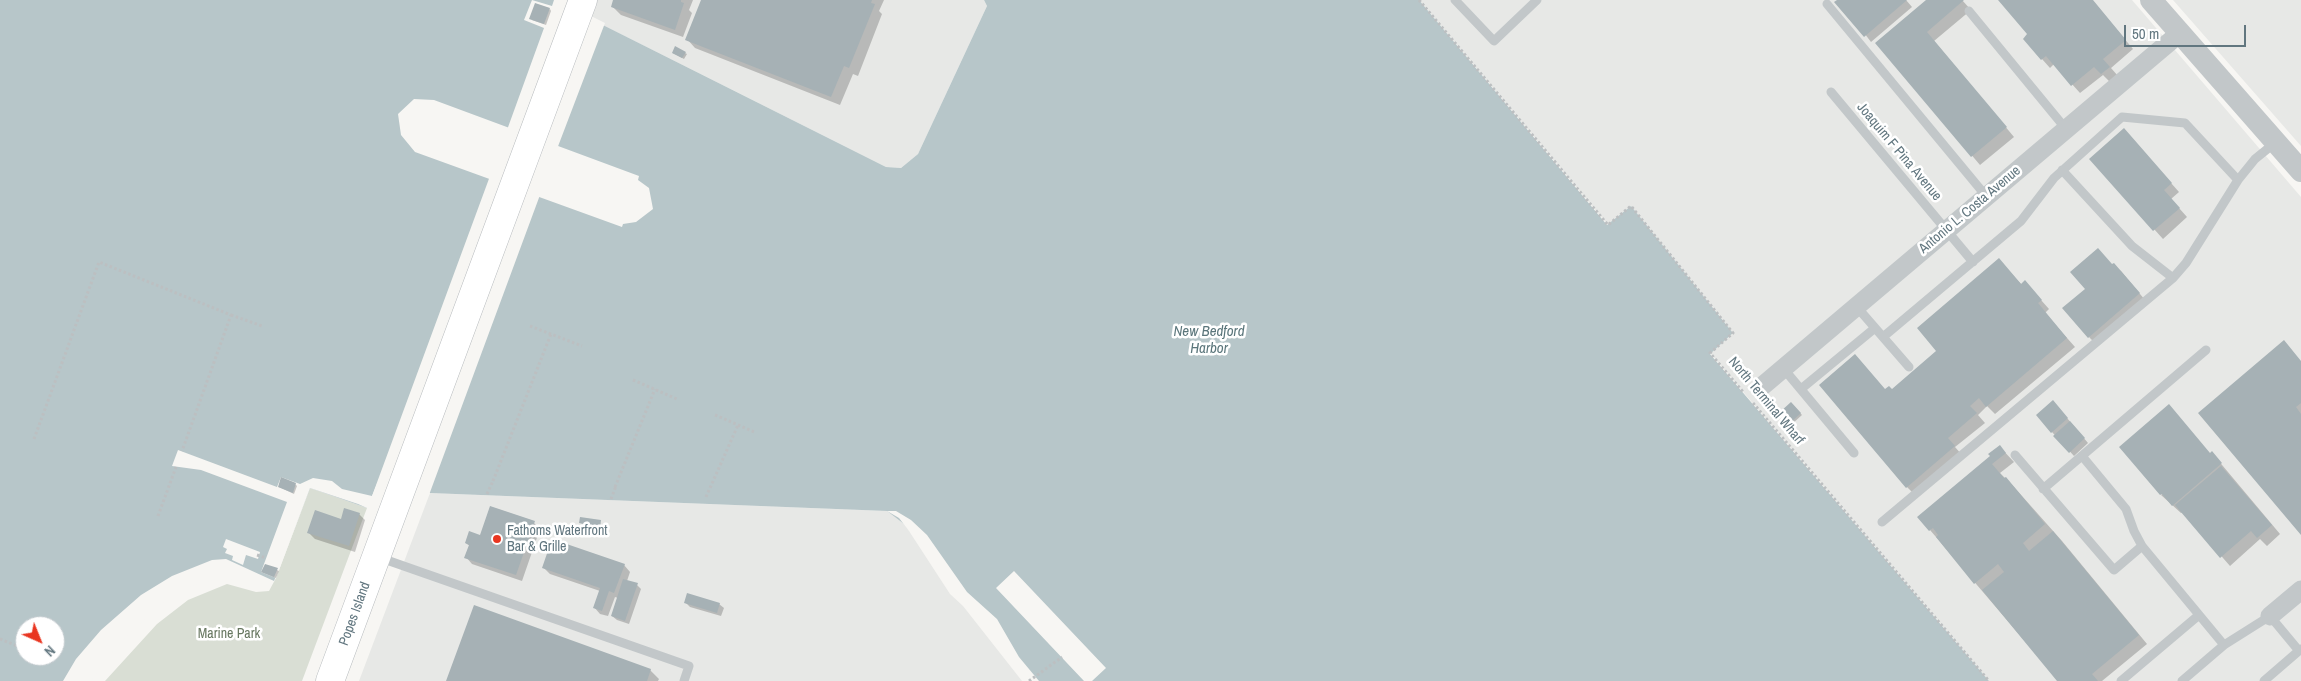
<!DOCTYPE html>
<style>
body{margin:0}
#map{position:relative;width:2301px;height:681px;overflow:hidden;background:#f7f6f3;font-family:"Archivo Narrow",sans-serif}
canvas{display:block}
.north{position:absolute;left:15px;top:616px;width:50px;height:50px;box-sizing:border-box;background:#fff;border:1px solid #c0c8cc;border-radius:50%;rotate:136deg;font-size:14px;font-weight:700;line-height:20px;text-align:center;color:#61767f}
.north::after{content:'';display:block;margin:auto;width:18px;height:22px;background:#e93621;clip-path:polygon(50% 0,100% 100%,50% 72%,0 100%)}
.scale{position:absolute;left:2124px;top:25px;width:122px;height:22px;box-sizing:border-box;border:2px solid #61767f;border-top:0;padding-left:6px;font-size:15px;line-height:18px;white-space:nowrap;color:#61767f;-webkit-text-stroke:4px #fff;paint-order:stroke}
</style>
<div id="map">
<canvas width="2301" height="681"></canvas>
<div class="north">N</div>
<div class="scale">50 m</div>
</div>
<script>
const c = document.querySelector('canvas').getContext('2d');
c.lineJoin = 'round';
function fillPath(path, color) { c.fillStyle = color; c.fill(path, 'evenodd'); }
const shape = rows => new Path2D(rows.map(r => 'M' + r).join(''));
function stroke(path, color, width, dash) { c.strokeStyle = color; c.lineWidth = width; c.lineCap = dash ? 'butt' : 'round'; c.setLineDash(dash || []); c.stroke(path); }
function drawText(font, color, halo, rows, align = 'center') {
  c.font = font + ' "Archivo Narrow",sans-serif'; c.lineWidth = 5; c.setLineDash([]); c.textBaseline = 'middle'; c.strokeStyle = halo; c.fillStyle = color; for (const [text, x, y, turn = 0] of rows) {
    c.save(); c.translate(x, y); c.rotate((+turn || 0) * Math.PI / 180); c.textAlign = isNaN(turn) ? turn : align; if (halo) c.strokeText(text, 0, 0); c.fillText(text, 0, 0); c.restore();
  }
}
const built = shape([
 [570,0,984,0,987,6,918,154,901,168,886,167,579,13],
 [1419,0,2132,0,2301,197,2301,681,1989,681,1710,353,1733,333,1631,207,1608,225],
 [2173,0,2301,0,2301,146],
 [430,493,887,511,904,524,1025,681,359,681]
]);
const green = shape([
 [310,488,367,508,302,681,105,681,157,624,188,600,227,584,256,592,269,591,276,578]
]);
const water = shape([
 [0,0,570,0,579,13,886,167,901,168,918,154,987,6,984,0,1419,0,1607,225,1631,206,1733,333,1710,354,1989,681,1026,681,904,524,887,511,430,493,382,472,367,508,310,488,274,581,232,576,216,577,170,592,120,639,88,681,0,681],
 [414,99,434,100,639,176,638,180,649,188,653,209,636,222,623,224,622,227,415,152,401,135,398,114],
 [25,626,55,626,55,656,25,656]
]);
const pier = shape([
 [532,0,552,6,554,0,573,0,581,11,605,23,557,149,507,130,544,28,524,20],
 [490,176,540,195,429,495,383,476,370,509,367,510,367,508,358,504,310,488,276,578,261,572,287,502,201,470,172,466,178,450,277,487,281,477,300,484,313,478,332,481,342,489,372,496],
 [887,511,896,511,911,520,927,535,967,592,997,619,1019,657,1039,681,1022,681,963,606,950,594,909,531,899,518],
 [226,539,260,552,258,559,246,555,243,565,232,560,233,556,225,553,227,549,223,547],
 [226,559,274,581,267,588,255,590,231,579,216,579,189,587,172,594,122,641,108,657,91,681,63,681,76,659,101,630,141,595,172,576,212,560],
 [1014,571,1106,668,1092,681,1084,681,996,588]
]);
const shadow = shape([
 [615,0,693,0,689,10,692,13,683,37,621,15,612,6],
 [702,0,884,0,879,11,882,14,858,76,853,74,840,105,695,48,687,39],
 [1839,0,1906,0,1912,7,1871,42],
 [1928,0,1962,0,1971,10,1934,41,2014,137,1980,165,1877,43],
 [2000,0,2092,0,2133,49,2111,68,2118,76,2110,82,2103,75,2080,93,2054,64,2050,68,2042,59,2029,35],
 [550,9,551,11,546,25,532,20],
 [673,53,685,53,687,54,684,59],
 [2132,139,2179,192,2171,199,2187,217,2163,239,2091,159],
 [1999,260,2022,285,2033,291,2049,309,2045,313,2075,347,1995,414,1987,406,1978,415,1985,423,1955,447,1962,455,1915,495,1907,487,1886,391,1892,391,1938,352],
 [2113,266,2121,271,2145,300,2095,343,2089,337],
 [2301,361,2301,533,2200,413],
 [1791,403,1802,415,1792,424,1781,412],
 [2057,406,2088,443,2074,456,2052,432],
 [2000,447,2014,462,2000,473,2014,487,2062,541,2147,644,2102,681,2059,681,1930,530],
 [2212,453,2280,534,2267,546,2260,539,2230,566,2183,512,2181,513,2161,495],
 [295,484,297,486,294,494,279,487],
 [359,514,365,520,355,552,315,539,309,533],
 [600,521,601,528,580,523],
 [534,523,540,529,522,581,472,564,466,557,470,546,466,543,480,536],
 [624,565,630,572,627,581,637,585,641,589,629,624,617,620,612,616,618,598,615,597,608,616,600,614,594,607,600,591,550,574,544,568],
 [277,570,279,571,276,578,262,572],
 [686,603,719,604,724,608,721,616,690,607],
 [650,670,659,679,658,681,447,681]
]);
const building = shape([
 [613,0,681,0,681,2,684,3,675,30,611,7],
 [701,0,872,0,871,3,875,4,849,68,844,66,831,97,685,40],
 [1837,0,1907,0,1864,37,1834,2],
 [1926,0,1964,0,1927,32,2007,127,1971,157,1875,43],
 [1998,0,2093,0,2126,40,2103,59,2110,67,2101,74,2094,67,2071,86,2046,56,2041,60,2023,39,2027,34],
 [535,3,550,8,544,24,529,19],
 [675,46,686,52,682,58,672,53],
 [2124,128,2172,183,2164,190,2180,208,2153,231,2089,159],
 [2098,248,2112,264,2114,263,2140,293,2088,338,2062,308,2085,289,2070,272],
 [1999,258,2021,284,2025,280,2042,300,2038,303,2067,338,1986,407,1979,398,1970,406,1977,413,1948,438,1955,446,1906,488,1819,385,1855,354,1885,389,1889,386,1892,389,1936,351,1917,328],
 [2284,340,2301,361,2301,403,2296,407,2301,414,2301,535,2198,413],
 [2053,400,2068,418,2051,433,2036,415],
 [1791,402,1801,413,1790,423,1780,412],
 [2169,404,2210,453,2212,451,2222,463,2172,506,2162,494,2160,495,2119,447],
 [2070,421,2085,438,2069,453,2053,436],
 [2000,445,2006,453,1992,464,2004,478,2006,477,2045,524,2023,543,2029,551,2053,531,2139,635,2092,674,2098,681,2057,681,1982,590,2004,572,1998,564,1974,584,1936,537,1938,535,1933,528,1929,531,1917,517,1990,456,1988,454],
 [2221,466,2272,525,2257,538,2251,531,2220,558,2175,505],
 [281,477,296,483,293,493,278,487],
 [490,506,535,521,516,575,464,558,469,545,465,543,469,531,480,535],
 [344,508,360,513,349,546,307,533,315,510,341,519],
 [580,517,601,520,600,527,579,523],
 [552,539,625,564,614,593,609,591,602,611,593,608,600,588,542,568],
 [265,564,278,568,274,577,261,572],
 [623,579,638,583,625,621,611,616],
 [687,593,720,603,717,613,684,603],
 [474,605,651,669,647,681,446,681]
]);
const path = shape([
 [1419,0,1608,225,1631,206,1733,333,1710,353,1744,393],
 [231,315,262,326],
 [530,326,582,346],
 [633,380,677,399],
 [1753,403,1989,681],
 [715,415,754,432],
 [34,439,99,262,231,315,182,451],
 [493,481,551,334],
 [615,487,655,389],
 [487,494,493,481],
 [706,497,738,425],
 [611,499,616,486],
 [158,516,176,467],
 [257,555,266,558],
 [0,639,20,647],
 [1029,681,1062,657]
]);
const service = shape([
 [1455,0,1494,41,1537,0],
 [1827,4,1986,196],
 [1969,11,2066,129],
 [1831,92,1973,262],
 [2062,170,2132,246,2173,278],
 [2238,180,2255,159,2276,142],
 [1856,306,1909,367],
 [1783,368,1854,453],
 [1801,389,1875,328],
 [2015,455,2114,570,2142,546],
 [2082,456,2126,509,2134,531,2142,546,2224,645],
 [2043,489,2206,350],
 [1882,522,2173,278,2186,263,2238,180,2185,123,2122,117,2054,178,2021,221,1883,337],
 [378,557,689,666,684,681],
 [2121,681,2199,615],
 [2182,681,2224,645,2270,616,2299,651],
 [2264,681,2301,649]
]);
const minor = shape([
 [1760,388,2180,33],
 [2270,616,2301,590]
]);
const tertiary = shape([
 [2151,0,2301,171]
]);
const trunk = shape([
 [330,681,583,0]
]);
const markers = [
 [497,539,5,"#e93621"]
];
const streetNames = [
 ["Joaquim F Pina Avenue",1899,152,50],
 ["Antonio L. Costa Avenue",1970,210,-40],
 ["North Terminal Wharf",1766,401,50],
 ["Popes Island",355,614,-70]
];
const poiNames = [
 ["Fathoms Waterfront",507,531],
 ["Bar & Grille",507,547]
];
const parkNames = [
 ["Marine Park",229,634]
];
const waterNames = [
 ["New Bedford",1209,332],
 ["Harbor",1209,349]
];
fillPath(built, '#e7e8e6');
fillPath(green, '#d9ded4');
fillPath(water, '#b7c6c9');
fillPath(pier, '#f7f6f3');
fillPath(shadow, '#0003');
fillPath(building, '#a6b1b5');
stroke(trunk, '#b5b9bc', 29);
stroke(path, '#bcbfc1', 3, [2.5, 2.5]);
stroke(service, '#c2c7c9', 9);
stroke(minor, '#c2c7c9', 19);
stroke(tertiary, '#c2c7c9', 22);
stroke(trunk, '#fff', 28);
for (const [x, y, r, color] of markers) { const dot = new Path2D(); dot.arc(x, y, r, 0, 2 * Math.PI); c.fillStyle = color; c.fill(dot); stroke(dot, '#fff', 2); }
drawText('14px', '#61767f', '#fff', streetNames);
drawText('14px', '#61767f', '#fff', poiNames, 'left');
drawText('14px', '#677760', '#fff', parkNames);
drawText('italic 15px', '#5b767b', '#fff', waterNames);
</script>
